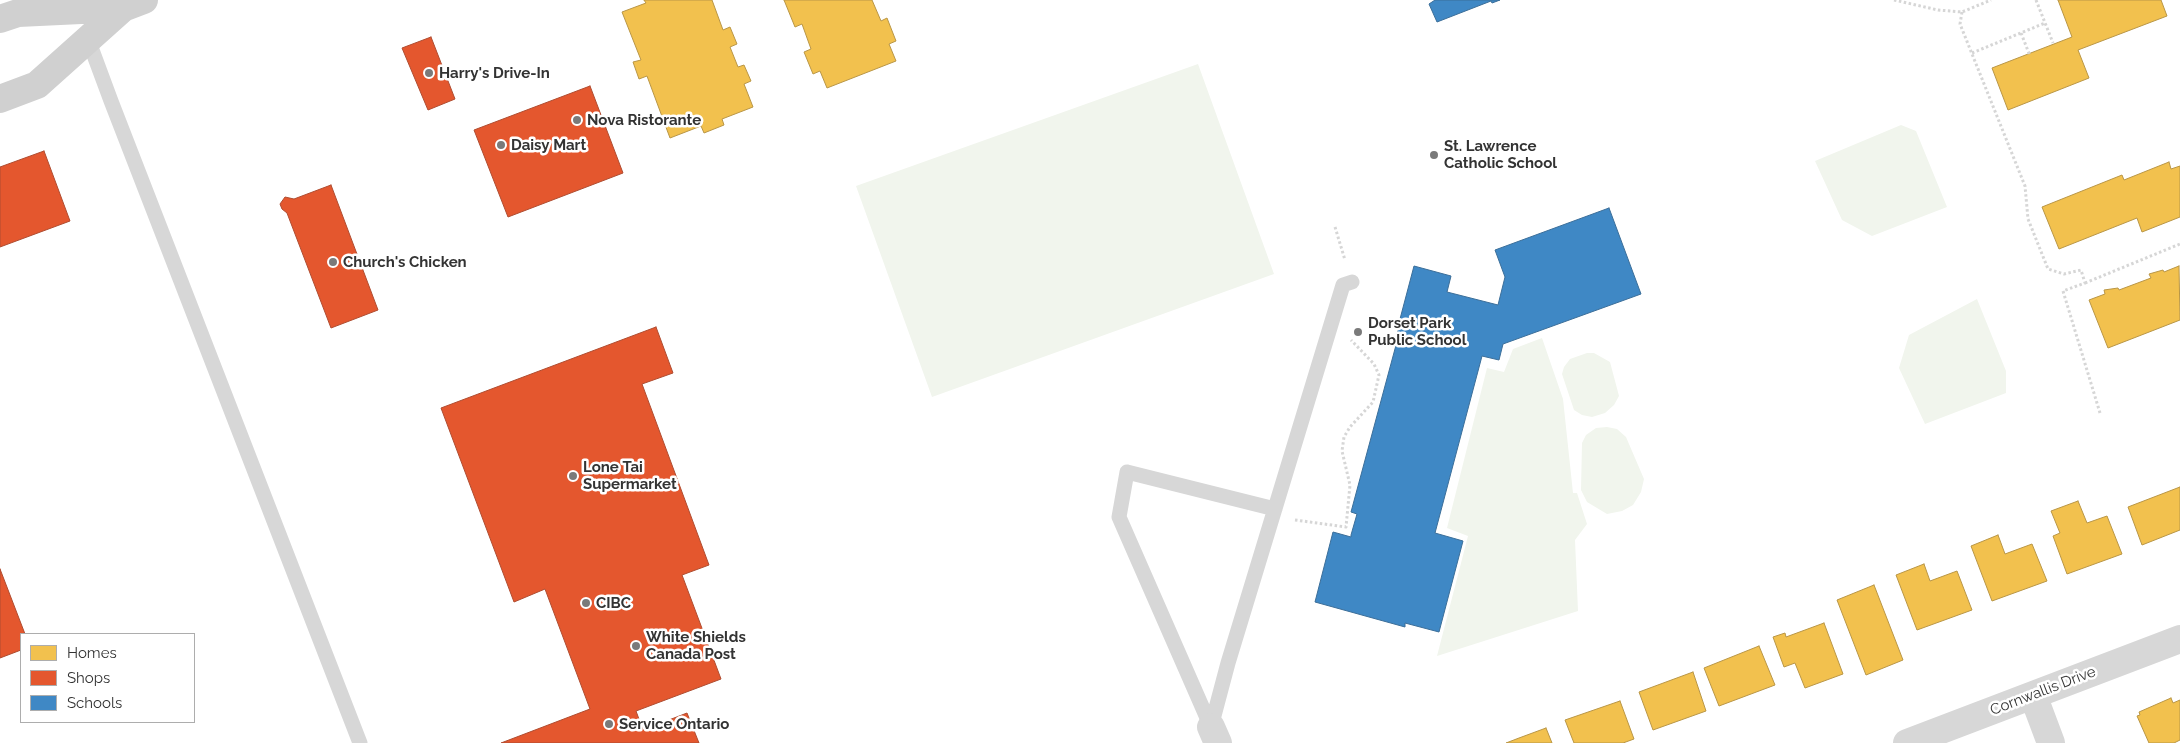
<!DOCTYPE html>
<style>
body{margin:0}
#map{position:relative;width:2180px;height:743px;overflow:hidden;background:#fff;font-family:Raleway,sans-serif}
canvas{display:block}
.legend{position:absolute;left:20px;top:633px;width:175px;height:90px;box-sizing:border-box;background:#fff;border:1px solid #adadad;margin:0;padding:6px 9px;list-style:none;font-size:15px;color:#333}
.legend li{display:flex;align-items:center;gap:10px;height:25px}
.legend b{width:25px;border:1px solid #adadad}
</style>
<div id="map">
<canvas width="2180" height="743"></canvas>
<ul class="legend">
<li><b style="height:14px;background:#f2c14e"></b>Homes</li>
<li><b style="height:14px;background:#e4572e"></b>Shops</li>
<li><b style="height:14px;background:#3f88c5"></b>Schools</li>
</ul>
</div>
<script>
const c = document.querySelector('canvas').getContext('2d');
c.lineJoin = 'round';
function fillPath(path, color) { c.fillStyle = color; c.fill(path, 'evenodd'); }
const shape = rows => new Path2D(rows.map(r => 'M' + r).join(''));
function stroke(path, color, width, dash) { c.strokeStyle = color; c.lineWidth = width; c.lineCap = dash ? 'butt' : 'round'; c.setLineDash(dash || []); c.stroke(path); }
function drawText(font, color, halo, rows, align = 'center') {
  c.font = font + ' Raleway,sans-serif'; c.lineWidth = 5; c.setLineDash([]); c.textBaseline = 'middle'; c.strokeStyle = halo; c.fillStyle = color; for (const [text, x, y, turn = 0] of rows) {
    c.save(); c.translate(x, y); c.rotate((+turn || 0) * Math.PI / 180); c.textAlign = isNaN(turn) ? turn : align; if (halo) c.strokeText(text, 0, 0); c.fillText(text, 0, 0); c.restore();
  }
}
const green = shape([
 [1198,64,1274,274,932,397,856,186],
 [1901,125,1916,131,1947,207,1872,236,1842,220,1815,161],
 [1977,299,2006,371,2006,393,1925,424,1899,368,1909,335],
 [1542,338,1563,399,1573,493,1577,493,1587,524,1575,540,1578,611,1437,656,1468,536,1447,528,1487,368,1504,372,1513,349],
 [1587,353,1594,353,1610,362,1619,396,1614,405,1605,413,1592,417,1582,415,1574,410,1562,374,1564,367,1570,359],
 [1607,427,1617,429,1626,437,1644,479,1641,492,1633,505,1622,511,1607,514,1587,502,1581,490,1582,443,1586,435,1596,428]
]);
const homes = shape([
 [644,0,712,0,723,30,730,27,737,44,730,47,738,67,744,65,751,81,744,84,753,107,722,119,724,125,704,133,701,126,670,138,647,76,639,79,633,62,641,60,622,12,646,3,644,0],
 [784,0,872,0,881,21,887,18,896,41,889,44,896,61,827,88,820,71,813,74,804,52,811,49,802,24,795,27,784,0],
 [2058,0,2161,0,2167,16,2078,50,2089,78,2008,110,1992,68,2072,37,2058,0],
 [2169,162,2171,169,2180,166,2180,217,2142,232,2137,218,2059,249,2042,207,2122,175,2124,180,2169,162],
 [2179,266,2180,320,2108,348,2089,300,2105,294,2104,290,2118,288,2119,290,2151,278,2149,274,2163,270,2164,272,2179,266],
 [2180,487,2180,530,2142,545,2128,507,2180,487],
 [2078,501,2087,523,2107,516,2122,554,2067,574,2053,536,2060,533,2051,511,2078,501],
 [1998,535,2005,554,2032,544,2047,581,1992,601,1971,546,1998,535],
 [1924,564,1930,581,1957,571,1972,610,1917,630,1896,575,1924,564],
 [1874,585,1903,660,1866,675,1837,600,1874,585],
 [1824,623,1843,674,1805,688,1795,663,1784,667,1773,637,1785,633,1786,637,1824,623],
 [1759,646,1775,685,1719,706,1704,668,1759,646],
 [1693,672,1706,711,1653,730,1639,692,1693,672],
 [2171,698,2173,703,2180,700,2180,740,2174,743,2149,743,2137,716,2140,715,2139,712,2171,698],
 [1620,701,1634,739,1623,743,1574,743,1565,720,1620,701],
 [1546,728,1552,743,1506,743,1519,738,1546,728]
]);
const shops = shape([
 [431,37,455,99,428,110,402,48,431,37],
 [590,86,623,173,508,217,474,130,590,86],
 [44,151,70,221,0,247,0,167,44,151],
 [331,185,378,310,331,328,287,213,282,209,280,204,285,197,294,199,331,185],
 [656,327,673,373,642,384,709,565,682,575,721,679,636,711,643,730,687,713,699,743,501,743,590,709,545,589,514,602,441,408,656,327],
 [0,569,25,634,21,634,21,650,0,658,0,569]
]);
const schools = shape([
 [1435,0,1500,0,1492,3,1491,1,1437,22,1429,4,1435,0],
 [1609,208,1641,294,1503,344,1499,360,1482,356,1435,533,1463,541,1439,632,1405,623,1405,627,1315,602,1333,532,1351,537,1351,535,1357,514,1351,512,1399,334,1397,334,1401,319,1400,319,1414,266,1451,276,1447,292,1498,305,1505,277,1495,250,1609,208]
]);
const path = shape([
 [1894,0,1938,10,1962,12,1991,0],
 [2036,0,2053,43],
 [1962,12,1960,24,2025,186,2028,219,2048,269,2064,274,2081,270,2085,283,2063,291,2100,413],
 [2021,33,2030,56],
 [1972,53,2045,23],
 [1335,227,1345,260],
 [2085,283,2180,244],
 [1295,520,1346,527,1350,485,1342,451,1344,437,1350,427,1373,402,1379,375,1374,364,1351,340]
]);
const service = shape([
 [88,39,111,101,360,743],
 [1211,727,1228,663,1343,285,1352,282],
 [1211,727,1119,517,1127,472,1275,509]
]);
const minor = shape([
 [2033,695,2051,743],
 [1211,727,1218,743],
 [1907,743,2180,639]
]);
const secondary = shape([
 [0,19,18,13,123,8,144,0],
 [0,99,37,85,123,8]
]);
const markers = [
 [429,73,5,"#7a7a7a"],
 [577,120,5,"#7a7a7a"],
 [501,145,5,"#7a7a7a"],
 [1434,155,5,"#7a7a7a"],
 [333,262,5,"#7a7a7a"],
 [1358,332,5,"#7a7a7a"],
 [573,476,5,"#7a7a7a"],
 [586,603,5,"#7a7a7a"],
 [636,646,5,"#7a7a7a"],
 [609,724,5,"#7a7a7a"]
];
const poiNames = [
 ["Harry's Drive-In",439,73],
 ["Nova Ristorante",587,120],
 ["Daisy Mart",511,145],
 ["St. Lawrence",1444,146],
 ["Catholic School",1444,163],
 ["Church's Chicken",343,262],
 ["Dorset Park",1368,323],
 ["Public School",1368,340],
 ["Lone Tai",583,467],
 ["Supermarket",583,484],
 ["CIBC",596,603],
 ["White Shields",646,637],
 ["Canada Post",646,654],
 ["Service Ontario",619,724]
];
const streetNames = [
 ["Cornwallis Drive",2043,691,-21]
];
fillPath(green, '#f1f5ed');
fillPath(homes, '#f2c14e');
stroke(homes, '#b99646', 1);
fillPath(shops, '#e4572e');
stroke(shops, '#af4c30', 1);
fillPath(schools, '#3f88c5');
stroke(schools, '#3b6e99', 1);
stroke(path, '#d6d6d6', 3, [2.5, 2.5]);
stroke(service, '#d7d7d7', 15);
stroke(minor, '#d7d7d7', 28);
stroke(secondary, '#d0d0d0', 28);
for (const [x, y, r, color] of markers) { const dot = new Path2D(); dot.arc(x, y, r, 0, 2 * Math.PI); c.fillStyle = color; c.fill(dot); stroke(dot, '#fff', 2); }
drawText('bold 15px', '#333', '#fff', poiNames, 'left');
drawText('15px', '#333', '#fff', streetNames);
</script>
